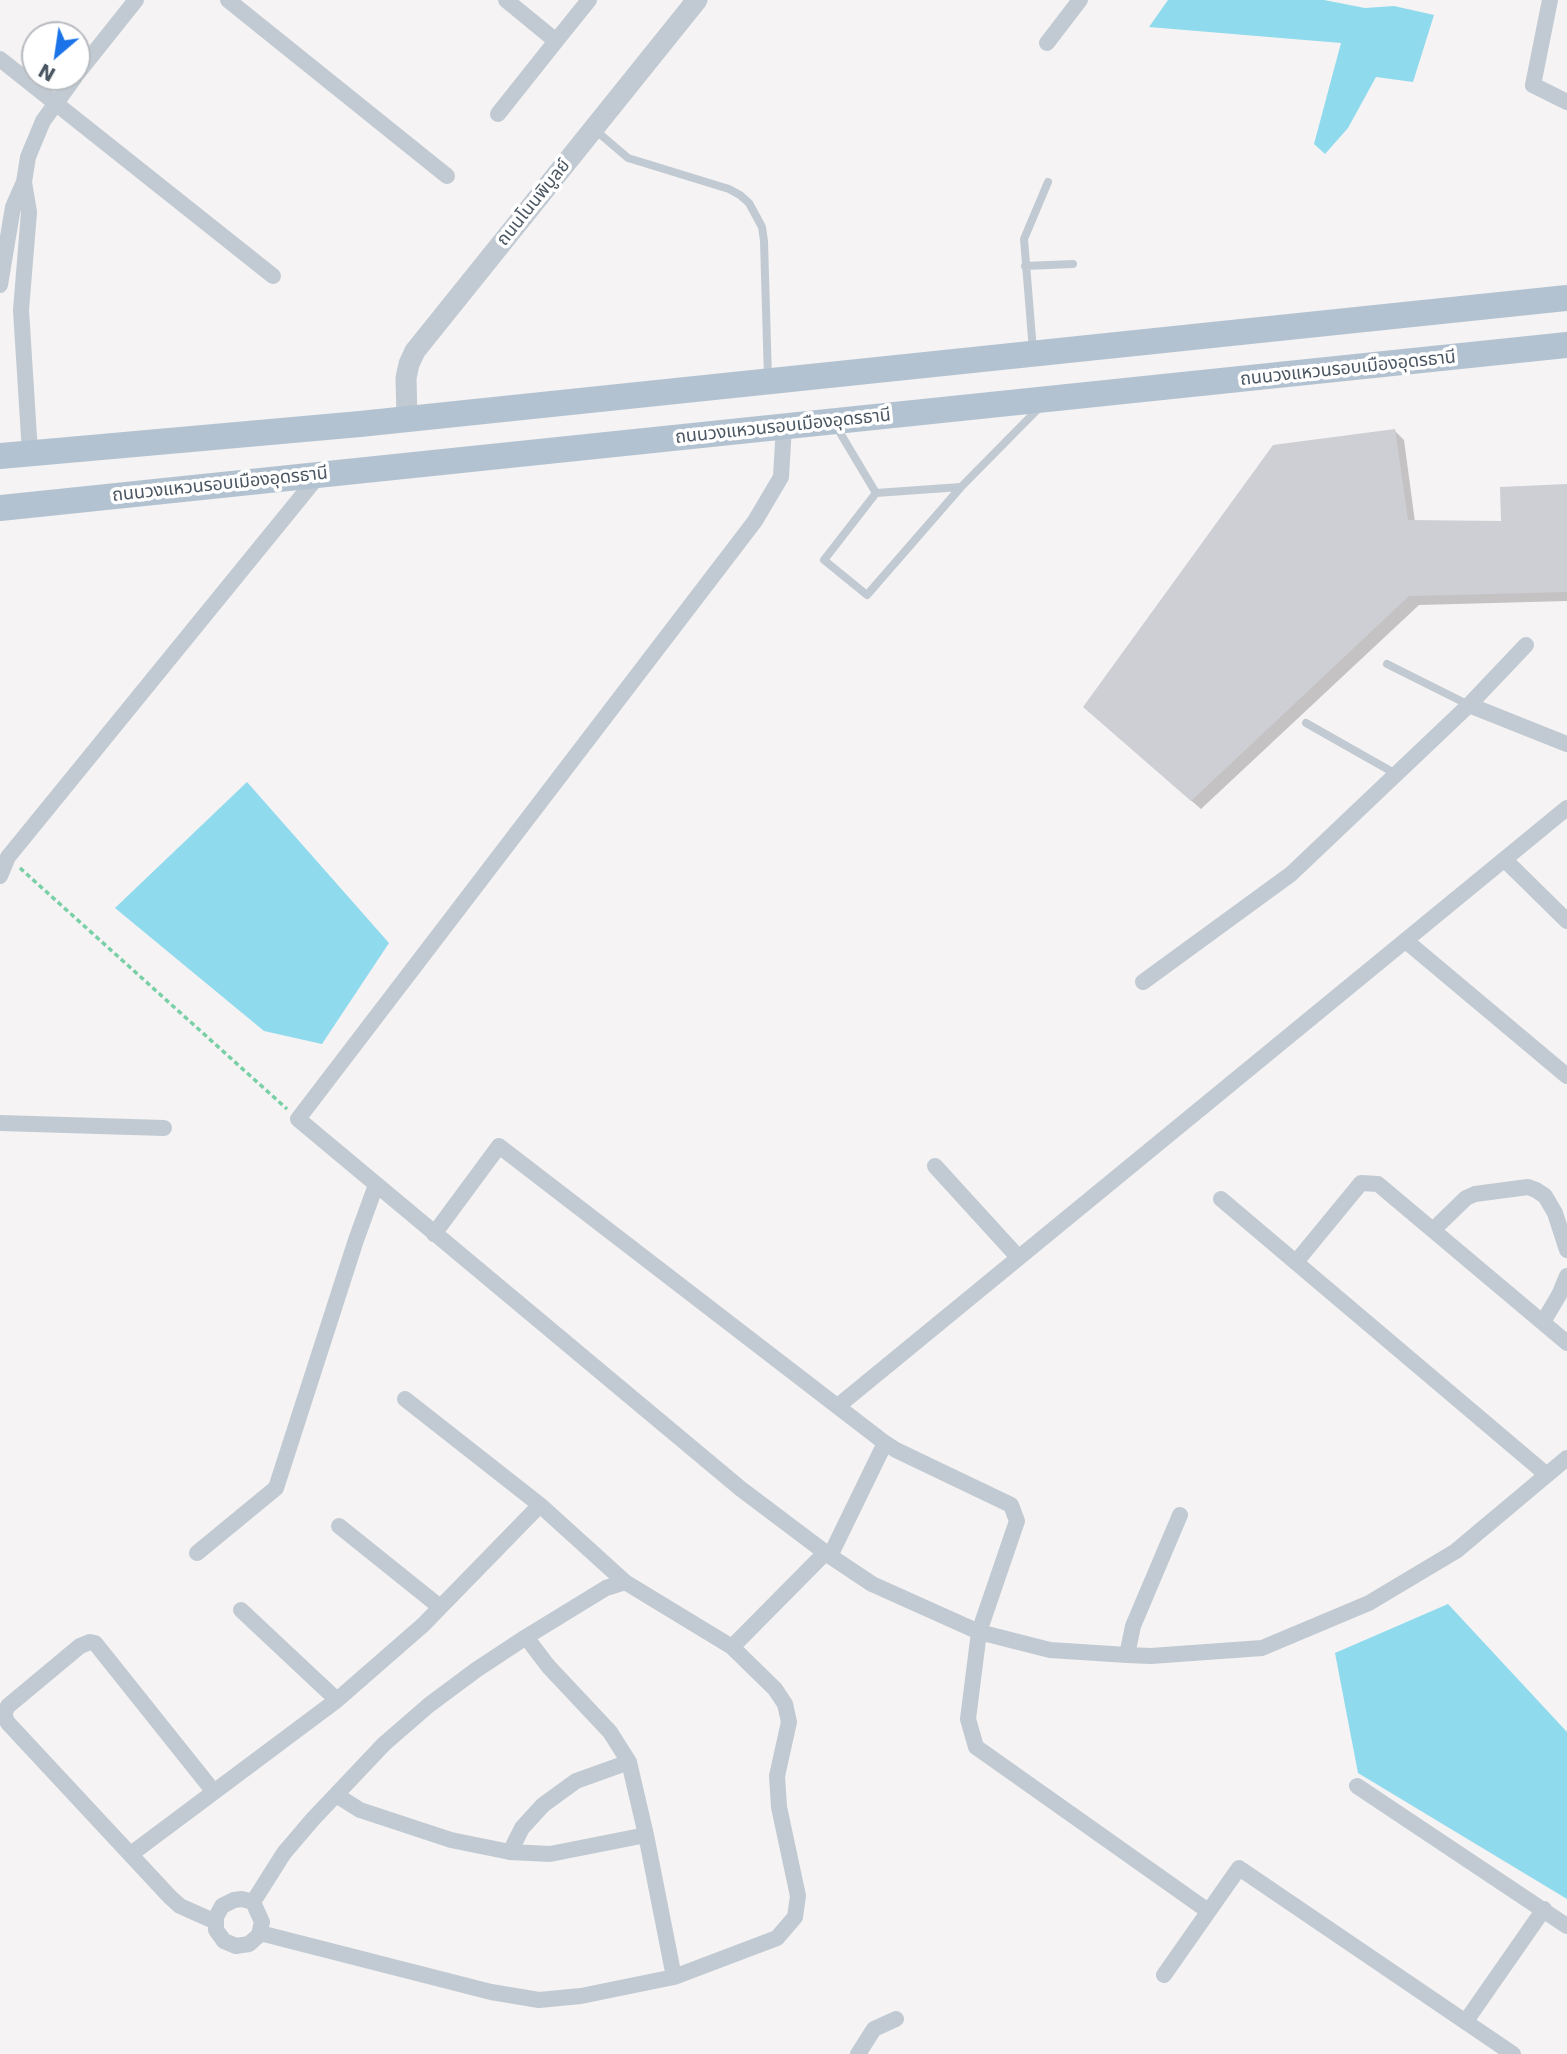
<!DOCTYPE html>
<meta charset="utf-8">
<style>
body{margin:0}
#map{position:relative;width:1567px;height:2054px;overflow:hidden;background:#f5f3f3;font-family:"DejaVu Sans",sans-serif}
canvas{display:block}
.north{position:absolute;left:21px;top:21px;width:70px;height:70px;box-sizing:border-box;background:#fff;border:2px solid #b7bbc0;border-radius:50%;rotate:209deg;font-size:19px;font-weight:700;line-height:28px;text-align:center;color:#4a5661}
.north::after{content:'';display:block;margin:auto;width:24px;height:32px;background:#1a73e8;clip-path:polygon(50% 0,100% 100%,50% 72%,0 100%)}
</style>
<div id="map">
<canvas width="1567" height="2054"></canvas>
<div class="north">N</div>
</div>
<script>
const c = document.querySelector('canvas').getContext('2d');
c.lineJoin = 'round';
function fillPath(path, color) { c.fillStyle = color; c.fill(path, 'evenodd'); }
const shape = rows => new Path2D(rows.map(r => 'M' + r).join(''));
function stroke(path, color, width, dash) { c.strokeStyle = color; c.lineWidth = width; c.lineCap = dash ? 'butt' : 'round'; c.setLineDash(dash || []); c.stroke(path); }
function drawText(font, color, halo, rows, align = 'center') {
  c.font = font + ' "DejaVu Sans","Noto Sans Thai",sans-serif'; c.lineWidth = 7; c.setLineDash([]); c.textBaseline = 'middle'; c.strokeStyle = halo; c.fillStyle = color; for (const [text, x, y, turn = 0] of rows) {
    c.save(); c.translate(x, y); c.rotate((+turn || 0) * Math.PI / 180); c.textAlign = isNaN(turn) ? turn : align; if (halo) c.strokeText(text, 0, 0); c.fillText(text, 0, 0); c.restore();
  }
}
const water = shape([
 [1168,0,1324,0,1365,8,1394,6,1434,15,1413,82,1376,77,1348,128,1325,154,1314,144,1341,43,1149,27],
 [247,782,389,943,322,1044,264,1031,115,908],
 [1448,1604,1567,1732,1567,1899,1358,1773,1335,1653]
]);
const shadow = shape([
 [1395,431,1404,440,1415,522,1502,523,1567,486,1567,601,1419,605,1201,809,1094,716]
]);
const building = shape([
 [1395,429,1408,520,1501,521,1500,487,1567,484,1567,592,1409,596,1191,801,1083,707,1273,445]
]);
const path = shape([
 [20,868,287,1109]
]);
const service = shape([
 [594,129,628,158,729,189,740,195,749,203,762,227,764,241,768,379],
 [1025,266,1073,264],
 [1033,351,1024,239,1048,182],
 [836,426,876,493,961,487,1039,408],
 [876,493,824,560,867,595,961,487],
 [1387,664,1469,705],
 [1306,723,1396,774]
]);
const minor = shape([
 [228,0,447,176],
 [1550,0,1533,85,1567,102],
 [556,41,589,0],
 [1047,43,1080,0],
 [0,59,273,276],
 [77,74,136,0],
 [498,114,556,41,506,0],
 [0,285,13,207,24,182],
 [784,426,781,477,755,521,298,1119,741,1489,830,1556,872,1584,979,1632,1050,1650,1127,1655,1151,1656,1262,1648,1369,1603,1456,1551,1567,1458],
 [30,453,21,310,29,212,24,182,28,157,43,121,75,77],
 [1469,705,1567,744],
 [1505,860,1567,921],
 [0,876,8,857,319,475],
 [1406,941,1567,1076],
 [1143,982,1291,874,1469,705,1526,645],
 [0,1123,164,1128],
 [935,1166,1018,1257],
 [1221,1199,1547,1475],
 [1433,1230,1466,1198,1475,1194,1528,1187,1536,1190,1545,1196,1555,1213,1567,1250],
 [434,1234,499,1146,885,1443,896,1450,1011,1505,1017,1521,979,1632,968,1719,976,1747,1208,1911],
 [1296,1262,1361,1183,1378,1184,1567,1343],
 [1543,1322,1559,1295,1567,1276],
 [838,1406,1567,808],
 [339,1526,440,1607],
 [197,1553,276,1488,356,1240,376,1185],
 [830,1556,885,1443],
 [241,1610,337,1700],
 [526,1637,548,1666,610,1732,629,1762,646,1835,674,1977],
 [732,1647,826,1552],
 [1127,1655,1133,1626,1180,1515],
 [1357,1786,1567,1926],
 [214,1792,95,1643,90,1642,80,1646,8,1706,5,1712,5,1717,8,1723,170,1897,180,1906,216,1922],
 [336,1795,360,1810,451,1840,510,1852,550,1854,646,1835],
 [510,1852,522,1828,543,1805,576,1781,629,1762],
 [131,1854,337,1700,423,1625,540,1505],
 [242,1899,253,1902,262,1922,259,1935,249,1944,236,1946,224,1941,216,1930,216,1917,222,1906,234,1900,242,1899],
 [253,1902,284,1853,313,1819,384,1744,429,1705,476,1670,526,1637,606,1588,625,1582],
 [260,1933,491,1992,539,2000,581,1996,674,1977,777,1938,795,1917,798,1896,779,1807,777,1776,789,1722,785,1704,775,1689,732,1647,625,1582,540,1505,405,1399],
 [1164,1975,1239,1868,1513,2054],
 [1466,2021,1544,1909],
 [858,2054,874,2029,896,2019]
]);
const tertiary = shape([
 [407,419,406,378,409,364,415,351,697,0]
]);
const primary = shape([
 [0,456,360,424,1567,298],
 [0,508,1567,345]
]);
const streetNames = [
 ["ถนนโนนพิบูลย์",534,203,-51],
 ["ถนนวงแหวนรอบเมืองอุดรธานี",1348,369,-6],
 ["ถนนวงแหวนรอบเมืองอุดรธานี",783,427,-6],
 ["ถนนวงแหวนรอบเมืองอุดรธานี",220,485,-6]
];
fillPath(water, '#90daee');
fillPath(shadow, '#0003');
fillPath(building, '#cdcfd5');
stroke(path, '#7ad0a6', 3.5, [5, 3.5]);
stroke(service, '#c1cad2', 8);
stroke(minor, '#c1cad2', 16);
stroke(tertiary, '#c1cad2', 21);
stroke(primary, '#b3c2d1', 26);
drawText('18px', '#4a5661', '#fff', streetNames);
</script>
